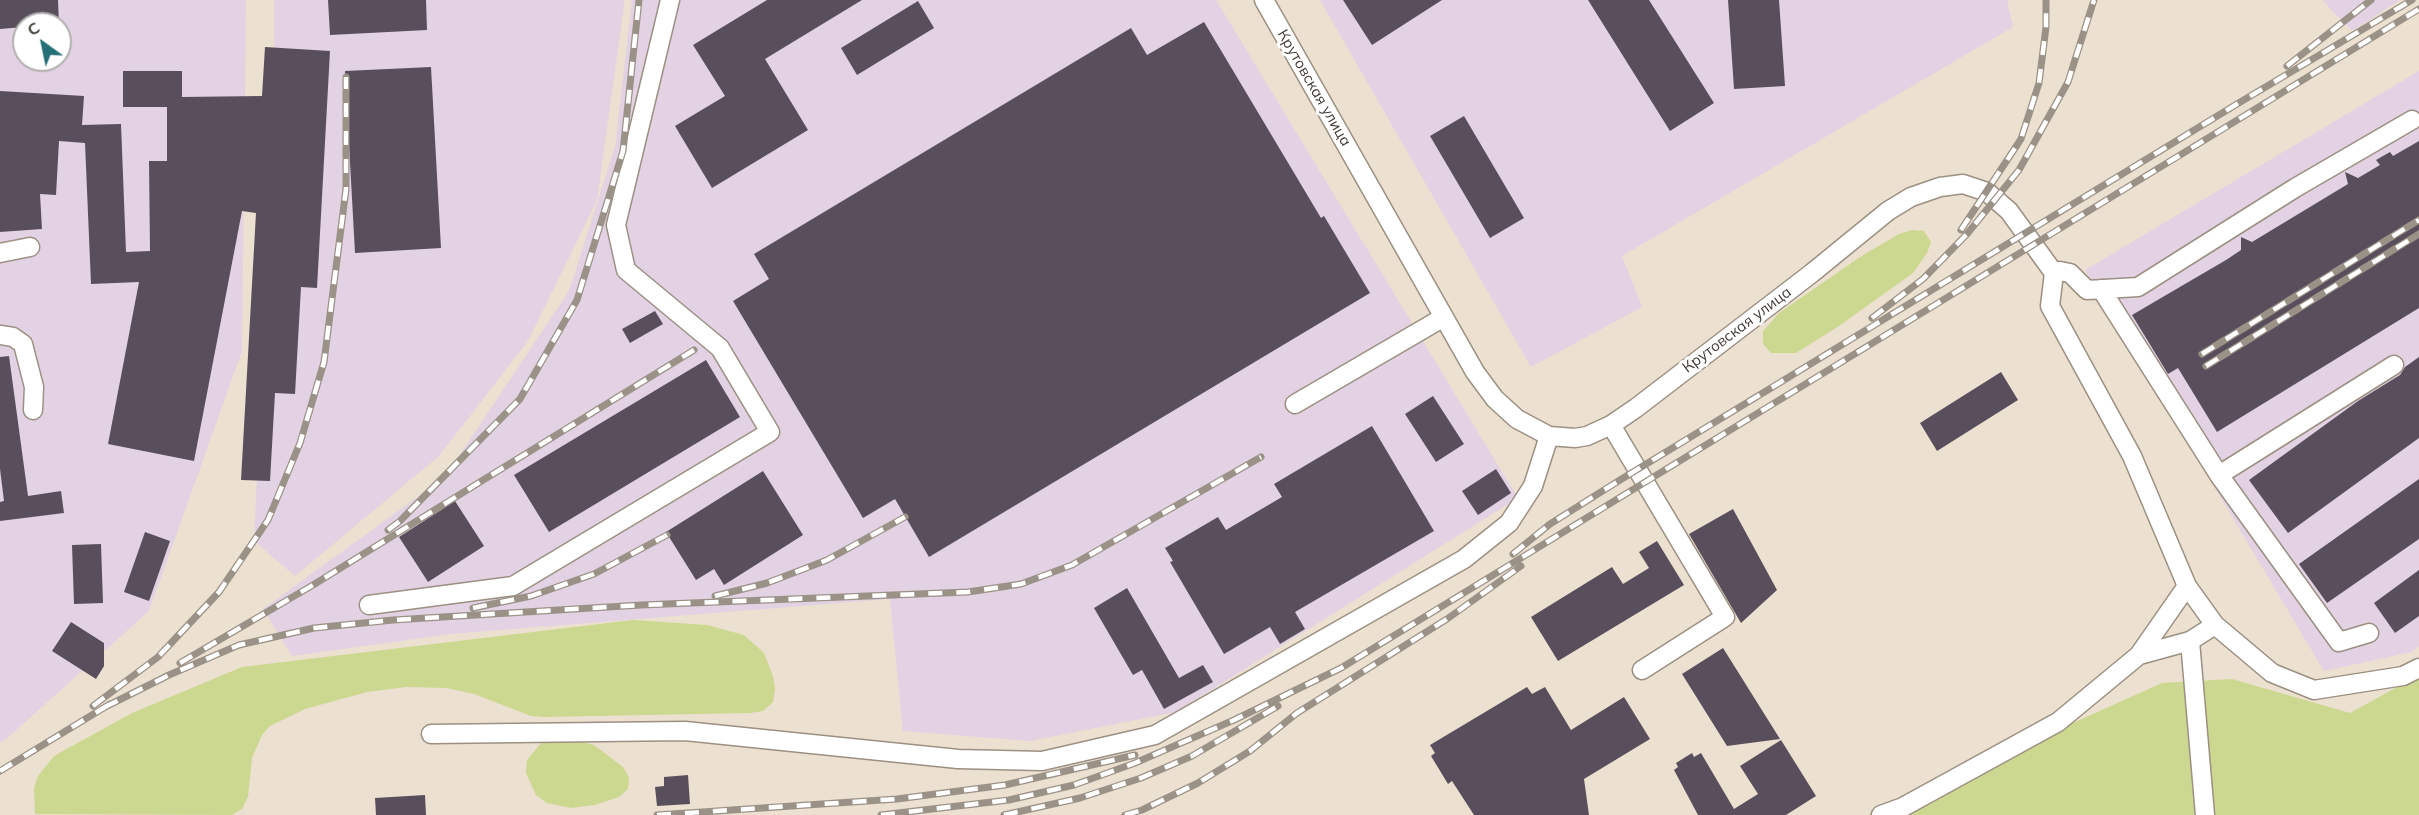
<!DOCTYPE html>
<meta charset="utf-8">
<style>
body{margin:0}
#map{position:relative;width:2419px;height:815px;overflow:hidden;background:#ece0d1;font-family:Mulish,sans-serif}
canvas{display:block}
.north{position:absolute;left:12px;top:12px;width:60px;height:60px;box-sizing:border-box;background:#fff;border:2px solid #b2b0ae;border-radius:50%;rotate:327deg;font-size:16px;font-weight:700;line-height:24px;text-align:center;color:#3f3a34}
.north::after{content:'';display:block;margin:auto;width:21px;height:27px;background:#257076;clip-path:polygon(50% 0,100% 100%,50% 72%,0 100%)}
</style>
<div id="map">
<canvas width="2419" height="815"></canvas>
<div class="north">С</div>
</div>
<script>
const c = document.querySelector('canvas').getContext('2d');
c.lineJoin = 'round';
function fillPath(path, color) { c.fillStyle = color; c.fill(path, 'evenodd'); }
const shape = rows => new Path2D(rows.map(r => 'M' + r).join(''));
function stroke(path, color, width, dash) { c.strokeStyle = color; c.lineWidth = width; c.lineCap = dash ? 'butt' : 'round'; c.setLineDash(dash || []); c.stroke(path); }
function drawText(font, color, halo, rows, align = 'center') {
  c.font = font + ' Mulish,sans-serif'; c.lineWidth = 6; c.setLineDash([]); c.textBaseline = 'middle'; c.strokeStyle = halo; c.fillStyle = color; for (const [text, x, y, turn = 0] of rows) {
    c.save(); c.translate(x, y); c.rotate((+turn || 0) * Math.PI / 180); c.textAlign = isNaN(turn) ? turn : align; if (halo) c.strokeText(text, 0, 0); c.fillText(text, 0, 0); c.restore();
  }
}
const industrial = shape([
 [0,0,246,0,242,351,149,611,4,741,0,742],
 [24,24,60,24,60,60,24,60],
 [274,0,624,0,624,6,597,200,528,341,439,456,295,576,254,541,274,106],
 [632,0,1216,0,1518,498,1176,712,1030,741,903,731,890,599,450,634,292,656,263,609,445,477,569,291,615,147],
 [1320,0,2007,0,2013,27,1622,256,1642,307,1531,367],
 [2322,0,2400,0,2352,31],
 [2419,71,2419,646,2412,652,2324,671,2085,270]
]);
const green = shape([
 [1912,230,1924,231,1931,242,1927,253,1913,273,1839,326,1796,353,1771,353,1763,344,1763,331,1779,313,1860,257,1899,234],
 [633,620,707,625,744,635,764,653,773,676,775,689,773,702,763,711,750,713,543,717,531,716,474,694,447,688,406,687,367,692,305,709,270,726,262,735,252,758,248,797,242,809,232,815,35,814,34,788,38,776,54,756,132,713,242,667],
 [2419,675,2419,815,1868,815,2162,683,2232,679,2350,713],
 [570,739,594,745,623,767,629,777,628,789,619,797,595,805,571,808,547,803,536,795,526,773,527,760,542,742]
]);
const building = shape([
 [0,0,58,0,59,24,24,24,24,27,0,29],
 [328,0,426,0,427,30,330,35],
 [767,0,862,0,765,59,808,130,712,188,675,126,725,96,693,45],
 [1343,0,1442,0,1372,45],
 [1588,0,1649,0,1714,103,1670,131],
 [1728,0,1779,0,1785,86,1734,89],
 [918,1,934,28,857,75,841,48],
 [1204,22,1321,218,1324,216,1370,293,929,557,895,499,863,518,733,301,769,279,754,254,1131,28,1147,55],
 [265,47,330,51,317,288,301,287,295,394,275,393,270,481,241,480,256,213,242,211,194,461,108,444,139,282,91,284,85,143,59,141,56,195,40,194,42,229,0,232,0,91,84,96,82,125,121,124,126,252,150,251,149,161,167,161,167,107,123,107,123,71,182,71,182,97,262,96],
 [431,67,441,248,355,253,345,71],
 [1464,116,1524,218,1490,238,1430,136],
 [2419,141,2419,308,2217,432,2178,368,2168,374,2132,315,2226,260,2241,250,2241,237,2252,242,2348,184,2345,172,2358,178,2380,165,2376,160,2390,152,2393,156],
 [655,311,663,324,630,343,622,329],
 [9,356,28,496,61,491,64,513,0,521,0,502,4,501,0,469,0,357],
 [2419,357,2419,438,2288,533,2249,480,2358,401,2400,375,2405,367],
 [706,360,740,417,549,532,514,475],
 [2001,372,2018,400,1937,451,1920,423],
 [1433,396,1464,444,1436,462,1405,414],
 [1372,426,1434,531,1295,612,1305,629,1280,644,1270,627,1224,654,1170,562,1173,561,1165,548,1218,517,1226,530,1282,497,1274,484],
 [1496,469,1511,493,1478,515,1462,491],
 [763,471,803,535,724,585,714,569,696,580,666,532],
 [2419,479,2419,539,2327,603,2299,564],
 [455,501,484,546,428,582,399,537],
 [1733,509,1777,590,1741,623,1689,534],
 [145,532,170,541,149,601,124,592],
 [1657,541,1684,585,1558,661,1531,617,1612,567,1623,584,1649,568,1639,552],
 [101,544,103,603,74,604,72,545],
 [2419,570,2419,616,2395,633,2374,603],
 [1127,588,1179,678,1203,665,1213,682,1164,709,1142,670,1133,675,1094,608],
 [71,622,104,643,104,666,96,679,52,651],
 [1723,648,1780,739,1727,746,1682,674],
 [1527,687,1532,694,1545,687,1571,730,1624,697,1650,739,1584,779,1589,815,1474,815,1452,781,1448,784,1431,756,1435,753,1430,745],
 [1781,740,1816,796,1786,815,1698,815,1674,770,1678,767,1676,763,1692,753,1694,757,1701,753,1734,809,1758,794,1740,766],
 [688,775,690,804,657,806,655,787,664,786,664,777],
 [425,795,426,815,376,815,375,798]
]);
const minor = shape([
 [1264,0,1475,372,1495,399,1517,419,1549,436,1575,438,1587,436,1611,425,1636,408,1812,273,1888,211,1911,197,1940,187,1963,184,1987,192,2009,211,2054,273,2050,306,2132,456,2187,586,2215,625,2272,673,2314,690,2403,676,2419,668],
 [0,253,30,247],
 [2054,273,2060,271,2070,273,2087,290,2138,287,2295,188,2412,120],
 [2101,289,2219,475,2394,365],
 [0,335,13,337,23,344,34,387,33,410],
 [1295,404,1444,317],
 [1611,425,1725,617,1642,670],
 [2219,475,2339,642,2369,633],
 [369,605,513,586,770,432,720,348,626,270,616,225,670,0],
 [2190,641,2205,815],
 [2139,655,2190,641,2215,625],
 [431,734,685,731,958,759,1042,761,1155,735,1464,559,1509,523,1533,486,1549,436],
 [1881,815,1903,807,2058,722,2139,655,2187,586]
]);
const rail = shape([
 [2287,66,2371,0],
 [1961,230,2021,139,2039,83,2046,27,2046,0],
 [1872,318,1923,279,1967,234,2019,170,2068,82,2094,0],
 [2202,354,2419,220],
 [2206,366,2419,234],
 [388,530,400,521,520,399,577,300,623,151,639,0],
 [1513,554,1550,524,1620,480,2237,104,2412,0],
 [715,596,767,583,827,560,905,517],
 [473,608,531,596,594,574,667,535],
 [180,663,313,585,694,350],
 [93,706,158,657,219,592,268,520,300,443,324,362,346,189,346,77],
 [105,707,169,675,239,645,314,628,393,620,641,605,968,592,1021,584,1072,565,1261,457],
 [0,771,110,704],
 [657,815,897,799,1005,785,1135,755],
 [881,815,1009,800,1074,785,1135,763,1234,720,1341,668,2419,9],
 [1004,815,1080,798,1141,778,1192,756,1278,706],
 [1125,815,1142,810,1198,783,1250,751,1297,713,1447,619,1521,566]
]);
const streetNames = [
 ["Крутовская улица",1314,88,60],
 ["Крутовская улица",1737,330,-37]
];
fillPath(industrial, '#e2d2e4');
fillPath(green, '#ccd88f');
fillPath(building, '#594f5c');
stroke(minor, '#9b9082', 21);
stroke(minor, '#fff', 18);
stroke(rail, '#9b9287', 7);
stroke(rail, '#fff', 4.5, [14]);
drawText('15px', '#3f3a34', '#fff', streetNames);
</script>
